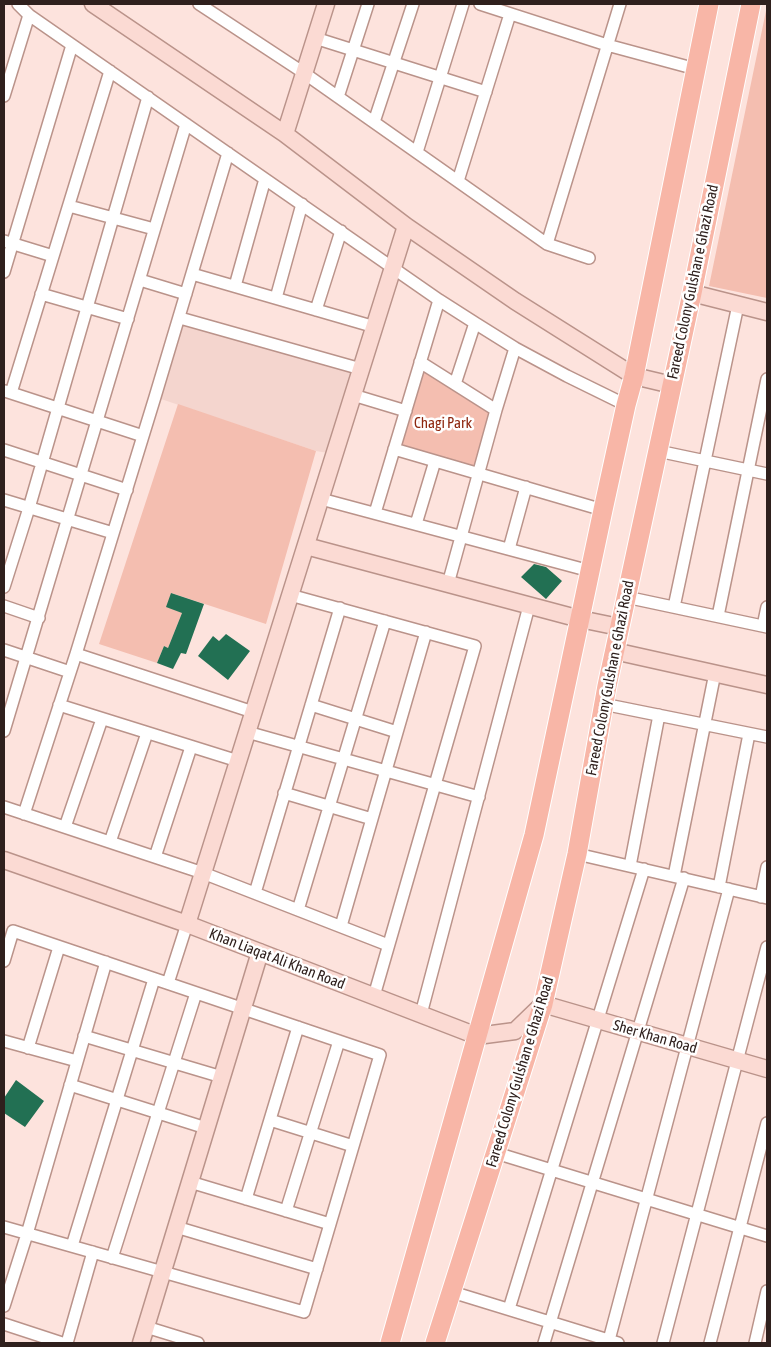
<!DOCTYPE html>
<style>
body{margin:0}
#map{position:relative;width:771px;height:1347px;overflow:hidden;background:#fde3dd;font-family:"Asap Condensed",sans-serif}
canvas{display:block}
.frame{position:absolute;inset:0;border:5px solid #2f201d;pointer-events:none}
</style>
<div id="map">
<canvas width="771" height="1347"></canvas>
<div class="frame"></div>
</div>
<script>
const c = document.querySelector('canvas').getContext('2d');
c.lineJoin = 'round';
function fillPath(path, color) { c.fillStyle = color; c.fill(path, 'evenodd'); }
const shape = rows => new Path2D(rows.map(r => 'M' + r).join(''));
function stroke(path, color, width, dash) { c.strokeStyle = color; c.lineWidth = width; c.lineCap = dash ? 'butt' : 'round'; c.setLineDash(dash || []); c.stroke(path); }
function drawText(font, color, halo, rows, align = 'center') {
  c.font = font + ' "Asap Condensed",sans-serif'; c.lineWidth = 5; c.setLineDash([]); c.textBaseline = 'middle'; c.strokeStyle = halo; c.fillStyle = color; for (const [text, x, y, turn = 0] of rows) {
    c.save(); c.translate(x, y); c.rotate((+turn || 0) * Math.PI / 180); c.textAlign = isNaN(turn) ? turn : align; if (halo) c.strokeText(text, 0, 0); c.fillText(text, 0, 0); c.restore();
  }
}
const built = shape([
 [180,318,361,369,334,454,316,451,155,397]
]);
const green = shape([
 [767,6,767,298,709,286],
 [420,362,496,410,479,473,394,449],
 [178,404,316,451,266,624,171,593,182,613,168,648,164,646,157,663,99,644]
]);
const building = shape([
 [534,564,546,567,562,581,546,599,521,577],
 [171,593,204,604,186,654,181,653,173,669,157,663,164,646,168,648,182,613,166,607],
 [226,634,250,651,228,680,198,656,213,636,219,641],
 [16,1080,44,1101,25,1127,4,1113,4,1098]
]);
const street = shape([
 [199,4,304,73,547,244,589,258],
 [480,4,607,45,696,69],
 [29,15,439,300,475,323,515,348,567,376,626,405],
 [315,38,486,92],
 [4,96,29,15,18,4],
 [338,97,368,4],
 [374,122,413,4],
 [417,152,463,4],
 [458,181,510,14],
 [69,206,154,229],
 [4,241,53,256],
 [547,244,620,4],
 [4,272,72,45],
 [192,274,375,327],
 [140,280,186,294],
 [235,286,265,179],
 [41,294,128,319],
 [276,298,302,204],
 [316,310,341,231],
 [180,318,361,369],
 [420,362,496,410],
 [455,384,475,323],
 [5,391,143,436],
 [11,393,110,71],
 [353,395,406,411],
 [394,449,603,510],
 [4,450,127,490],
 [658,451,767,474],
 [321,499,590,571],
 [4,500,113,533],
 [375,513,439,300],
 [416,524,435,461],
 [509,549,526,487],
 [448,584,496,410,515,348],
 [4,587,29,508,148,97],
 [290,595,475,646,374,996],
 [626,597,767,627],
 [4,606,39,618],
 [674,607,738,305],
 [718,616,767,379],
 [763,626,767,607],
 [4,650,70,672],
 [76,654,253,712],
 [603,704,767,737],
 [59,705,238,761],
 [311,705,397,732],
 [4,731,186,124],
 [247,732,479,797],
 [284,793,372,819],
 [4,807,203,873,388,945],
 [24,814,76,654,155,397,228,153],
 [65,827,102,719],
 [110,842,147,733],
 [577,854,767,898],
 [155,857,191,747],
 [630,866,659,715],
 [674,876,715,673],
 [719,887,749,734],
 [255,893,340,608],
 [761,897,767,867],
 [298,910,385,621],
 [341,926,426,632],
 [4,961,13,931,380,1055,304,1312,4,1227],
 [168,983,187,924],
 [421,1014,529,606],
 [84,1036,222,1077],
 [4,1041,77,1061],
 [28,1048,59,947],
 [70,1085,206,1128],
 [270,1120,353,1146],
 [496,1153,767,1236],
 [190,1182,330,1224],
 [246,1199,298,1027],
 [286,1211,339,1041],
 [176,1227,317,1269],
 [72,1246,154,979],
 [112,1258,196,993],
 [452,1292,618,1343],
 [4,1306,27,1234,106,962],
 [509,1309,644,869],
 [4,1324,62,1343],
 [146,1327,198,1343],
 [609,1340,729,889],
 [67,1343,93,1252],
 [544,1343,684,878],
 [663,1343,767,947],
 [710,1343,767,1123],
 [755,1343,767,1291]
]);
const secondary = shape([
 [93,4,285,134,406,226,515,301,634,376,672,385],
 [285,134,326,4],
 [692,293,767,312],
 [306,546,580,619,619,627],
 [614,651,767,685],
 [4,860,187,924,477,1036,515,1031,543,1004,767,1069],
 [187,924,406,226],
 [141,1343,260,952]
]);
const primary = shape([
 [390,1343,534,835,603,510,626,405,634,376,709,4],
 [435,1343,543,1004,577,854,607,686,692,293,751,4]
]);
const streetNames = [
 ["Fareed Colony Gulshan e Ghazi Road",693,282,-78],
 ["Fareed Colony Gulshan e Ghazi Road",610,678,-79],
 ["Khan Liaqat Ali Khan Road",277,959,21],
 ["Sher Khan Road",655,1037,16],
 ["Fareed Colony Gulshan e Ghazi Road",520,1072,-73]
];
const parkNames = [
 ["Chagi Park",443,423]
];
fillPath(built, '#f4d5ce');
fillPath(green, '#f4beb0');
fillPath(building, '#227053');
stroke(street, '#ba938a', 14);
stroke(secondary, '#ba938a', 19);
stroke(primary, '#fff', 21);
stroke(street, '#fff', 11);
stroke(secondary, '#fbdad3', 16);
stroke(primary, '#f8b6a7', 19);
drawText('15px', '#2f201d', '#fff', streetNames);
drawText('15px', '#8d260e', '#fff', parkNames);
</script>
